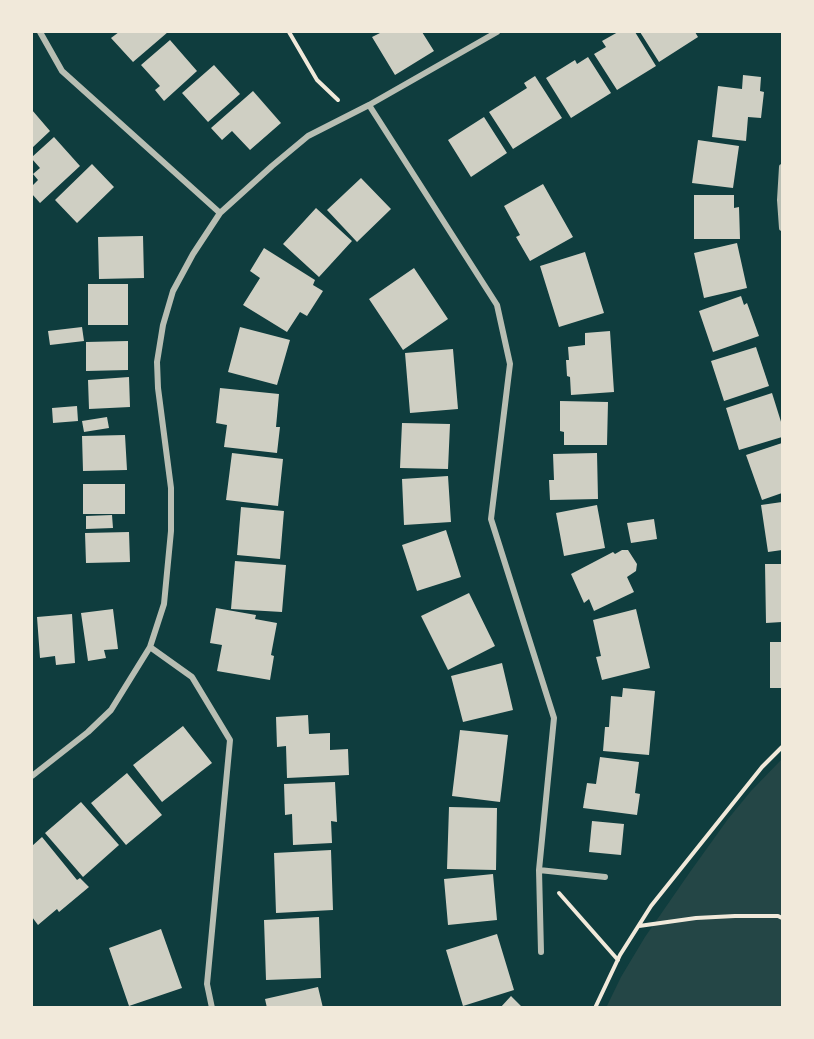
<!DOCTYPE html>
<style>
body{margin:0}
#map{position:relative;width:814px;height:1039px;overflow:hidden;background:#0f3d3e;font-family:"Noto Sans",sans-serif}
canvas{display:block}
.frame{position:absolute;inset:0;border:33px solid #f1e9da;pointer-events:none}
</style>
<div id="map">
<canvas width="814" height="1039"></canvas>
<div class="frame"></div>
</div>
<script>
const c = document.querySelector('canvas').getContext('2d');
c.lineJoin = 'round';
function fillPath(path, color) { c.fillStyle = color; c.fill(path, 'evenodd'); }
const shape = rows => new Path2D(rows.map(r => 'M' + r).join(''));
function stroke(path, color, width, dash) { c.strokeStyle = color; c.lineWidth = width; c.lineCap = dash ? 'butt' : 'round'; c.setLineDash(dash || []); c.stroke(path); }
const green = shape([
 [782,759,782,1007,606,1008,621,977,645,937,690,872,728,819,751,791]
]);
const building = shape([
 [119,32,168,32,133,62,111,38],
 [382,32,422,32,434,51,395,75,372,37],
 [618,32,635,32,656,66,617,90,594,54,606,47,602,41],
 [640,32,695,32,698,37,659,62],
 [170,40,197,71,164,101,155,90,160,86,141,65],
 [588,57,611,93,571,118,546,78,575,60,577,64],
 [214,65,240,94,208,122,182,93],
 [743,75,761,77,760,91,764,92,761,118,748,117,746,141,712,137,718,86,742,89],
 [535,76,562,118,513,149,489,112,527,88,524,83],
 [253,91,281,123,250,150,232,131,222,140,211,128],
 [32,110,50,131,32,148],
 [484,117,507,153,471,177,448,140],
 [54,137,80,166,40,203,32,194,32,186,38,180,33,174,40,168,32,159,32,157],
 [698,140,739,146,733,188,692,183],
 [92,164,114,187,77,223,55,200],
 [361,178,391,209,357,242,327,210],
 [543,184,573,237,530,261,516,237,520,235,504,206],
 [694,195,734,195,734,208,739,207,740,239,694,239],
 [316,208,352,241,319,277,283,244],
 [143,236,144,278,99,279,98,237],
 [737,243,747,288,704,298,694,253],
 [264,248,315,280,313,285,323,291,307,316,300,312,287,332,243,305,260,278,250,271],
 [585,252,604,313,559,327,540,266],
 [414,268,448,319,403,350,369,299],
 [88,284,128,284,128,325,88,325],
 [741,296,744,305,747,303,759,336,713,352,699,311],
 [82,327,84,341,50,345,48,331],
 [240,327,290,340,277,385,228,372],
 [610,331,614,392,571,395,570,377,567,376,566,360,569,360,568,347,585,345,585,333],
 [128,341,128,370,86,371,86,342],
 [756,347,769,386,724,401,711,361],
 [453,349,458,409,410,413,405,353],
 [129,377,130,407,89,409,88,380],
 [220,388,279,394,276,427,280,427,277,453,224,447,227,425,216,423],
 [772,393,782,425,782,437,739,450,726,408],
 [560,401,608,402,607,445,564,445,564,432,560,431],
 [77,406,78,421,53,423,52,408],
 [107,417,109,428,84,432,82,421],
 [402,423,450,424,448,469,400,468],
 [125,435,127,470,83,471,82,436],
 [782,443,782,493,762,500,746,455],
 [232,453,283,459,278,506,226,500],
 [597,453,598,499,550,500,549,480,554,480,553,454],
 [448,476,451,522,404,525,402,479],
 [83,484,125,484,125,514,83,514],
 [782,502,782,550,768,552,761,505],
 [597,505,605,548,564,556,556,513],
 [241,507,284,511,280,559,237,555],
 [112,515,113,528,86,529,86,516],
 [654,519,657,539,631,543,627,523],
 [446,530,461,577,417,591,402,545],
 [129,532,130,562,86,563,85,533],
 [622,550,628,550,637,564,636,571,627,577,634,592,594,611,589,599,584,603,571,574,613,552,615,554],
 [235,561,286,565,282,612,231,609],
 [765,564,782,564,782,622,766,623],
 [469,593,495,646,448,670,421,616],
 [216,608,256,615,255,619,277,623,271,655,274,656,270,680,217,671,222,645,210,643],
 [113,609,118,649,104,650,106,658,88,661,81,613],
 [636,609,650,668,602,680,596,657,601,656,593,620],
 [72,614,75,663,56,665,55,656,40,658,37,617],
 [770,642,782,642,782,688,770,688],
 [502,663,513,710,463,722,451,676],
 [623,688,655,691,649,755,603,751,605,727,609,727,611,696,622,697],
 [308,715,309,734,330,733,330,750,348,749,349,775,287,778,286,746,277,747,276,717],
 [183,726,212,763,162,802,133,765],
 [460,730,508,735,500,802,452,796],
 [600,757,639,762,635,793,640,794,637,815,583,808,587,783,596,784],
 [127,773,162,815,126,845,91,803],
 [335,782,337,822,331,821,332,843,293,845,292,814,285,815,284,784],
 [81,802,119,845,83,877,45,833],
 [449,807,497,808,496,870,447,869],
 [592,821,624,824,621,855,589,852],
 [42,837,77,880,80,878,89,887,59,912,57,909,38,925,32,917,32,846],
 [331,850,333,910,276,913,274,853],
 [493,874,497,920,448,925,444,879],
 [319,917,321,978,266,980,264,920],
 [161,929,182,988,129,1006,109,948],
 [497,934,514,990,463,1006,446,950],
 [318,987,323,1008,267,1008,265,999],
 [511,996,523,1008,500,1008]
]);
const path = shape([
 [289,32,317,80,338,100],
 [559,893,618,960],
 [639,926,696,918,735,916,778,916,782,918],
 [595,1008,620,955,651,906,762,767,782,747]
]);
const minor = shape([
 [40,32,62,71,220,213],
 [369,105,497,305,510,364,491,519,554,718,539,870,541,952],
 [782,167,780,200,782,228],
 [150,647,192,677,230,740,207,984,212,1008],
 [32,776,88,732,111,710,150,647,164,604,171,531,171,488,158,388,157,362,163,325,173,291,193,254,220,213,272,166,308,136,369,105,497,32],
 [539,870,605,877]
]);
fillPath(green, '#244646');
fillPath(building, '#cfcfc3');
stroke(path, '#f1e9da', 4);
stroke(minor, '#b8beb3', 6);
</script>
